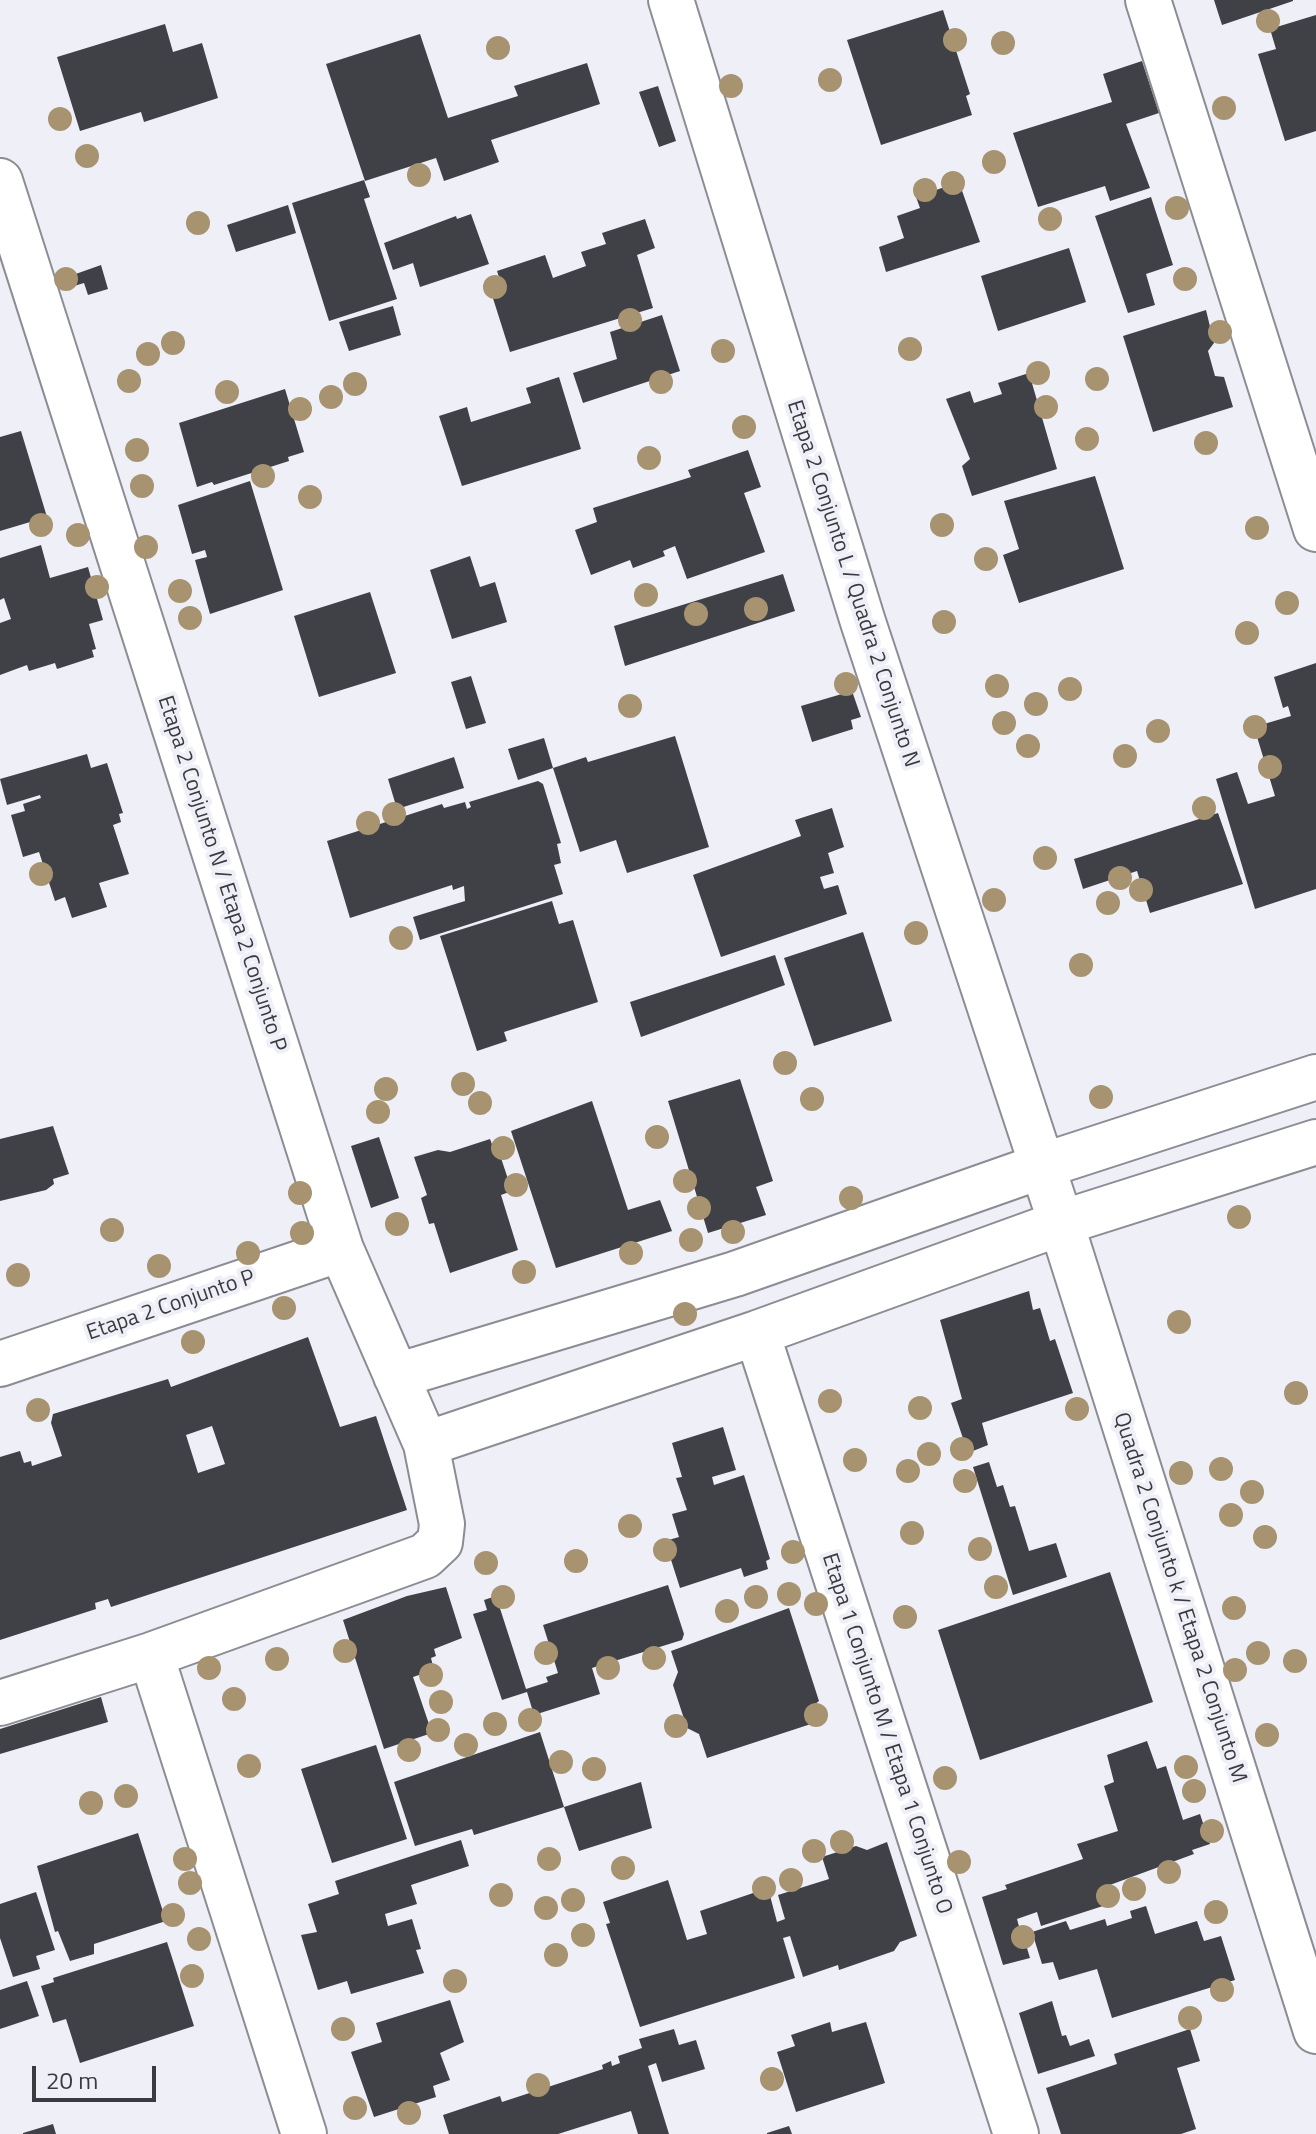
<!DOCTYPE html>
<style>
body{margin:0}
#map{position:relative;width:1316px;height:2134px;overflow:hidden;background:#efeff8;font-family:"Titillium Web",sans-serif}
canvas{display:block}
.scale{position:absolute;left:32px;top:2066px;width:124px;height:36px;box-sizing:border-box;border:4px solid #3b3b3f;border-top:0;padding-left:10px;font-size:24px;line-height:28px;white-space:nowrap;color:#3b3b3f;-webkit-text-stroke:6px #efeff8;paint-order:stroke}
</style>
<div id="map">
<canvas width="1316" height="2134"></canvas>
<div class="scale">20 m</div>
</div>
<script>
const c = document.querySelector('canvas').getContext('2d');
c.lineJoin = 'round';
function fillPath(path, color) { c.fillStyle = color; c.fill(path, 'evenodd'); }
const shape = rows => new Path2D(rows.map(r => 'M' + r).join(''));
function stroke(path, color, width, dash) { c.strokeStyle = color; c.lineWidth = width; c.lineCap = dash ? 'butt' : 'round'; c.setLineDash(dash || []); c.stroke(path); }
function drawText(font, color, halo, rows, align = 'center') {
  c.font = font + ' "Titillium Web",sans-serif'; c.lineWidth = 8; c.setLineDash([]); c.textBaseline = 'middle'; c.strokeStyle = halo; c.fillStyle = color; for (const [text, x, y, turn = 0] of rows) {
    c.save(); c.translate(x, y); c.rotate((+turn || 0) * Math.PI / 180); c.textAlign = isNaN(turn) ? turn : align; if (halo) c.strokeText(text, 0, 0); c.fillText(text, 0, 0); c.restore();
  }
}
const building = shape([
 [1214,0,1293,0,1293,1,1222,25],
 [943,10,970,94,966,96,972,115,881,145,847,40],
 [1316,15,1316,131,1285,141,1258,54,1276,49,1270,29],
 [165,24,173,52,202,43,218,98,144,122,141,112,80,131,57,57],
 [420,34,448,118,518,96,514,86,587,63,600,104,491,140,499,162,444,181,436,158,365,181,326,64],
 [1142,61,1159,113,1126,124,1150,188,1110,201,1105,186,1038,207,1013,133,1112,102,1103,74],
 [658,86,676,141,659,147,639,92],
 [364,180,370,197,364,199,397,299,329,321,292,203],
 [959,182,980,242,886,272,879,247,904,238,897,216,920,208,916,197],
 [1151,197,1173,265,1146,274,1155,305,1128,313,1095,216],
 [288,205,296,233,236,252,227,225],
 [471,214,489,264,420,287,413,263,393,270,384,243,456,216,457,219],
 [645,219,655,248,637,255,653,308,510,352,491,292,503,289,497,271,545,255,553,278,586,266,581,252,606,244,602,233],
 [1069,248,1086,302,998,331,981,276],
 [101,265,108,289,88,295,84,283,74,286,70,276],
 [393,306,401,335,349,351,339,322],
 [1206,310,1214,343,1208,351,1215,376,1224,377,1233,407,1153,432,1123,336],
 [662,315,680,371,583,403,573,373,617,359,610,332],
 [1029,373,1057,469,972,496,962,466,970,459,946,399,970,391,974,403,1002,394,998,383],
 [559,377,581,449,462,486,439,416,467,407,471,422,531,403,526,388],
 [285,389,304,452,288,457,289,461,214,485,212,482,197,487,179,423],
 [21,431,47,517,0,531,0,437],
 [748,450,761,487,744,493,765,552,687,579,675,546,663,551,665,556,633,568,630,560,591,575,575,530,597,522,593,508,691,477,688,470],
 [1095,476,1124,569,1019,603,1003,555,1019,549,1004,501],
 [250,481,283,590,210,614,195,560,207,557,205,550,192,554,178,505],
 [41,545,50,578,88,567,103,620,89,624,96,649,92,650,94,657,57,669,55,663,29,671,27,665,0,675,0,623,11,619,4,598,0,600,0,558],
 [470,556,480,587,495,582,507,622,452,639,430,570],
 [783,574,795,611,625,666,614,626],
 [370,592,396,673,319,697,294,616],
 [1316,663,1316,889,1255,909,1216,779,1237,772,1248,804,1275,796,1254,727,1291,716,1288,706,1283,708,1274,677],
 [471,676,486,723,466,729,451,682],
 [852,691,861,717,851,720,853,729,812,742,801,706],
 [675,736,709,847,627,873,616,840,580,852,553,768,518,780,508,749,544,738,553,768,586,757,588,762],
 [87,754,91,768,107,763,123,813,119,814,121,822,113,825,129,874,99,883,107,907,72,918,65,897,55,901,39,852,23,857,11,815,25,811,23,804,41,798,40,795,7,805,0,779],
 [454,757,464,788,397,809,388,779],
 [538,781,543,784,561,843,557,844,561,863,554,865,563,894,420,940,413,917,465,901,464,886,453,890,452,885,350,918,327,841,442,804,444,808,465,802,467,809,471,807,469,802],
 [832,808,844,847,828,853,834,873,820,877,824,889,838,885,847,914,721,957,693,875,801,836,795,820],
 [1218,813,1243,884,1150,913,1137,871,1083,889,1074,859],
 [552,901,559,924,573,920,598,1002,504,1032,507,1041,477,1051,440,936],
 [863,932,892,1021,814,1046,784,958],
 [775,955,785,985,641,1037,630,1002],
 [740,1079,773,1181,756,1187,766,1215,708,1233,668,1101],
 [592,1101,628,1210,660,1200,672,1231,556,1268,511,1131],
 [53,1126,69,1174,53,1179,54,1184,46,1190,0,1201,0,1139],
 [379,1137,399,1198,371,1208,351,1146],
 [490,1139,493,1147,497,1146,512,1191,501,1195,518,1250,450,1273,434,1223,429,1224,421,1198,427,1195,414,1157,438,1150,450,1152],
 [1029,1291,1033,1310,1040,1308,1050,1341,1055,1339,1073,1393,982,1423,988,1445,968,1453,951,1403,962,1399,940,1320],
 [308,1337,340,1427,376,1416,407,1510,111,1607,108,1599,95,1603,96,1609,0,1640,0,1457,20,1451,24,1463,31,1461,32,1466,62,1456,51,1423,53,1414,168,1379,171,1387],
 [212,1426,225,1464,198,1473,186,1435],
 [723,1427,736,1470,712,1477,714,1485,744,1475,770,1559,766,1561,768,1569,744,1577,741,1568,680,1588,665,1541,679,1537,672,1514,687,1510,676,1478,682,1477,672,1443],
 [989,1462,997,1487,1003,1485,1010,1507,1015,1506,1029,1551,1056,1543,1067,1577,1013,1595,973,1467],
 [1110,1572,1153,1702,980,1760,938,1630],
 [668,1585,684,1634,682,1640,592,1668,600,1694,534,1715,527,1692,502,1700,473,1614,487,1610,484,1600,496,1596,526,1689,548,1682,546,1677,558,1673,543,1625],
 [446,1587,462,1638,434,1649,436,1656,431,1658,434,1670,413,1677,432,1733,384,1749,343,1620,407,1596],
 [789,1608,819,1701,810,1708,814,1723,707,1758,699,1734,687,1728,673,1685,678,1672,671,1651],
 [101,1697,108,1722,0,1754,0,1729],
 [540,1732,564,1807,641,1782,652,1828,579,1851,564,1807,474,1835,472,1829,415,1846,394,1782],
 [1147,1741,1157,1769,1166,1766,1183,1820,1200,1814,1210,1844,1192,1850,1194,1854,1099,1889,1103,1906,1041,1926,1037,1912,1017,1919,1020,1930,1025,1929,1023,1935,1030,1958,1003,1965,982,1897,1007,1889,1005,1885,1083,1859,1077,1844,1118,1831,1104,1786,1114,1782,1107,1755],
 [376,1745,407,1839,332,1863,301,1769],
 [138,1833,166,1921,94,1944,94,1954,70,1961,58,1931,55,1932,37,1866],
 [461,1840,469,1866,411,1885,417,1904,385,1914,388,1926,412,1919,421,1949,416,1950,424,1973,351,1994,347,1981,318,1990,301,1935,317,1932,308,1904,339,1894,335,1881],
 [887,1842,917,1936,900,1942,894,1951,839,1970,838,1965,803,1977,790,1936,783,1938,795,1978,640,2027,606,1924,610,1923,603,1902,668,1880,687,1940,707,1934,700,1911,768,1888,777,1922,785,1919,778,1895,829,1879,822,1857,856,1846,867,1850],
 [36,1892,55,1950,36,1956,40,1969,13,1977,0,1938,0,1904],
 [1146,1906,1155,1934,1197,1921,1204,1941,1221,1936,1235,1980,1112,2018,1097,1969,1059,1980,1053,1962,1042,1964,1032,1932,1066,1921,1070,1930,1105,1919,1107,1926,1132,1918,1130,1911],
 [167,1942,194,2026,80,2063,66,2019,53,2023,41,1986,54,1982,53,1978],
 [27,1981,39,2016,0,2029,0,1990],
 [450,2000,464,2042,440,2053,450,2080,433,2086,436,2097,374,2117,351,2052,382,2042,376,2023],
 [1052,2001,1062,2036,1066,2035,1070,2046,1089,2039,1095,2056,1038,2074,1019,2013],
 [830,2022,832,2032,866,2022,885,2083,796,2112,777,2052,795,2046,791,2035],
 [674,2029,679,2045,696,2040,705,2069,662,2082,656,2063,648,2066,669,2134,638,2134,631,2111,558,2134,449,2134,443,2115,500,2096,502,2102,603,2069,602,2065,611,2061,612,2066,620,2063,618,2056,642,2048,639,2039],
 [1190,2029,1200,2061,1177,2068,1196,2129,1181,2134,1061,2134,1046,2088,1117,2064,1114,2054],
 [53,2124,56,2134,23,2134,23,2133],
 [789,2126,792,2134,767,2134,767,2133]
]);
const minor = shape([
 [671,0,863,622,1061,1223,1316,2031],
 [1148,0,1316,529],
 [0,181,341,1249,426,1444,442,1524,440,1542,425,1556,151,1655,0,1703],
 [757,1333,1016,2134],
 [0,1364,341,1249],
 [396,1376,735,1274,1042,1166,1316,1077],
 [426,1444,757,1333,1061,1223,1316,1142],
 [151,1655,304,2134]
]);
const trees = [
 [1268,21],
 [955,40],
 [1003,43],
 [498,48],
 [830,80],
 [731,86],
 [1224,108],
 [60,119],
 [87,156],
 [994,162],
 [419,175],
 [953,183],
 [925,190],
 [1177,208],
 [1050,219],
 [198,223],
 [66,279],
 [1185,279],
 [495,287],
 [630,320],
 [1220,332],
 [173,343],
 [910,349],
 [723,351],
 [148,354],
 [1038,373],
 [1097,379],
 [129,381],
 [661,382],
 [355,384],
 [227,392],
 [331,397],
 [1046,407],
 [300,409],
 [744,427],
 [1087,439],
 [1206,443],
 [137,450],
 [649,458],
 [263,476],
 [142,486],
 [310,497],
 [41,525],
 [942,525],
 [1257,528],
 [78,535],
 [146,547],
 [986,559],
 [97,587],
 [180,591],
 [646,595],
 [1287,603],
 [756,609],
 [696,614],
 [190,618],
 [944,622],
 [1247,633],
 [846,684],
 [997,686],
 [1070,689],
 [1036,704],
 [630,706],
 [1004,723],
 [1255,727],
 [1158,731],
 [1028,746],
 [1125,756],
 [1270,767],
 [1204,808],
 [394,814],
 [368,823],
 [1045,858],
 [41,874],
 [1120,878],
 [1141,890],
 [994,900],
 [1108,903],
 [916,933],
 [401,938],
 [1081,965],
 [785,1063],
 [463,1084],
 [386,1089],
 [1101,1097],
 [812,1099],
 [480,1103],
 [378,1112],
 [657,1137],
 [503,1148],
 [685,1181],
 [516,1185],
 [300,1193],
 [851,1198],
 [699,1208],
 [1239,1217],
 [397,1224],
 [112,1230],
 [733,1232],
 [302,1233],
 [691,1240],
 [248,1253],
 [631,1253],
 [159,1266],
 [524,1272],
 [18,1275],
 [284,1308],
 [685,1314],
 [1179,1322],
 [193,1342],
 [1296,1393],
 [830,1401],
 [920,1408],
 [1077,1409],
 [38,1410],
 [962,1449],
 [929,1454],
 [855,1460],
 [1221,1469],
 [908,1471],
 [1181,1473],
 [965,1481],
 [1252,1492],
 [1231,1515],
 [630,1526],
 [912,1533],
 [1265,1537],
 [980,1549],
 [665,1550],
 [793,1552],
 [576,1561],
 [486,1563],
 [996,1587],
 [789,1594],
 [503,1597],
 [756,1597],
 [816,1604],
 [1234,1608],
 [727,1611],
 [905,1617],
 [345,1651],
 [546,1653],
 [1258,1653],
 [654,1658],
 [277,1659],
 [1295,1661],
 [209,1668],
 [608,1668],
 [1235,1670],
 [431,1675],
 [234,1699],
 [441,1702],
 [816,1715],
 [530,1720],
 [495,1724],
 [676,1726],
 [438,1730],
 [1267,1735],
 [466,1745],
 [409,1750],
 [561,1762],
 [249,1766],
 [1186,1767],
 [594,1769],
 [945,1778],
 [1194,1791],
 [126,1796],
 [91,1803],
 [1212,1831],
 [842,1842],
 [814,1851],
 [185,1859],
 [549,1859],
 [959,1862],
 [623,1868],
 [1169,1872],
 [791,1880],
 [190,1883],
 [764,1888],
 [1134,1889],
 [501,1895],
 [1108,1896],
 [573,1900],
 [546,1908],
 [1216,1912],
 [173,1915],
 [583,1935],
 [1023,1937],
 [199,1939],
 [556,1955],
 [192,1976],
 [455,1981],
 [1222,1990],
 [1190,2018],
 [343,2029],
 [772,2079],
 [538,2085],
 [355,2108],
 [409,2113]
];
const streetNames = [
 ["Etapa 2 Conjunto L / Quadra 2 Conjunto N",852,584,72],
 ["Etapa 2 Conjunto N / Etapa 2 Conjunto P",221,874,72],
 ["Etapa 2 Conjunto P",171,1306,-19],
 ["Quadra 2 Conjunto k / Etapa 2 Conjunto M",1179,1598,72],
 ["Etapa 1 Conjunto M / Etapa 1 Conjunto O",886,1734,72]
];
fillPath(building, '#404047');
stroke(minor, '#8c8c94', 48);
stroke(minor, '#fff', 44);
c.fillStyle = '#a79370';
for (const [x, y] of trees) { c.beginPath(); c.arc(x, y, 12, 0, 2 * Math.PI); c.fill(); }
drawText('22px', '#3b3b3f', '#efeff8', streetNames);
</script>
